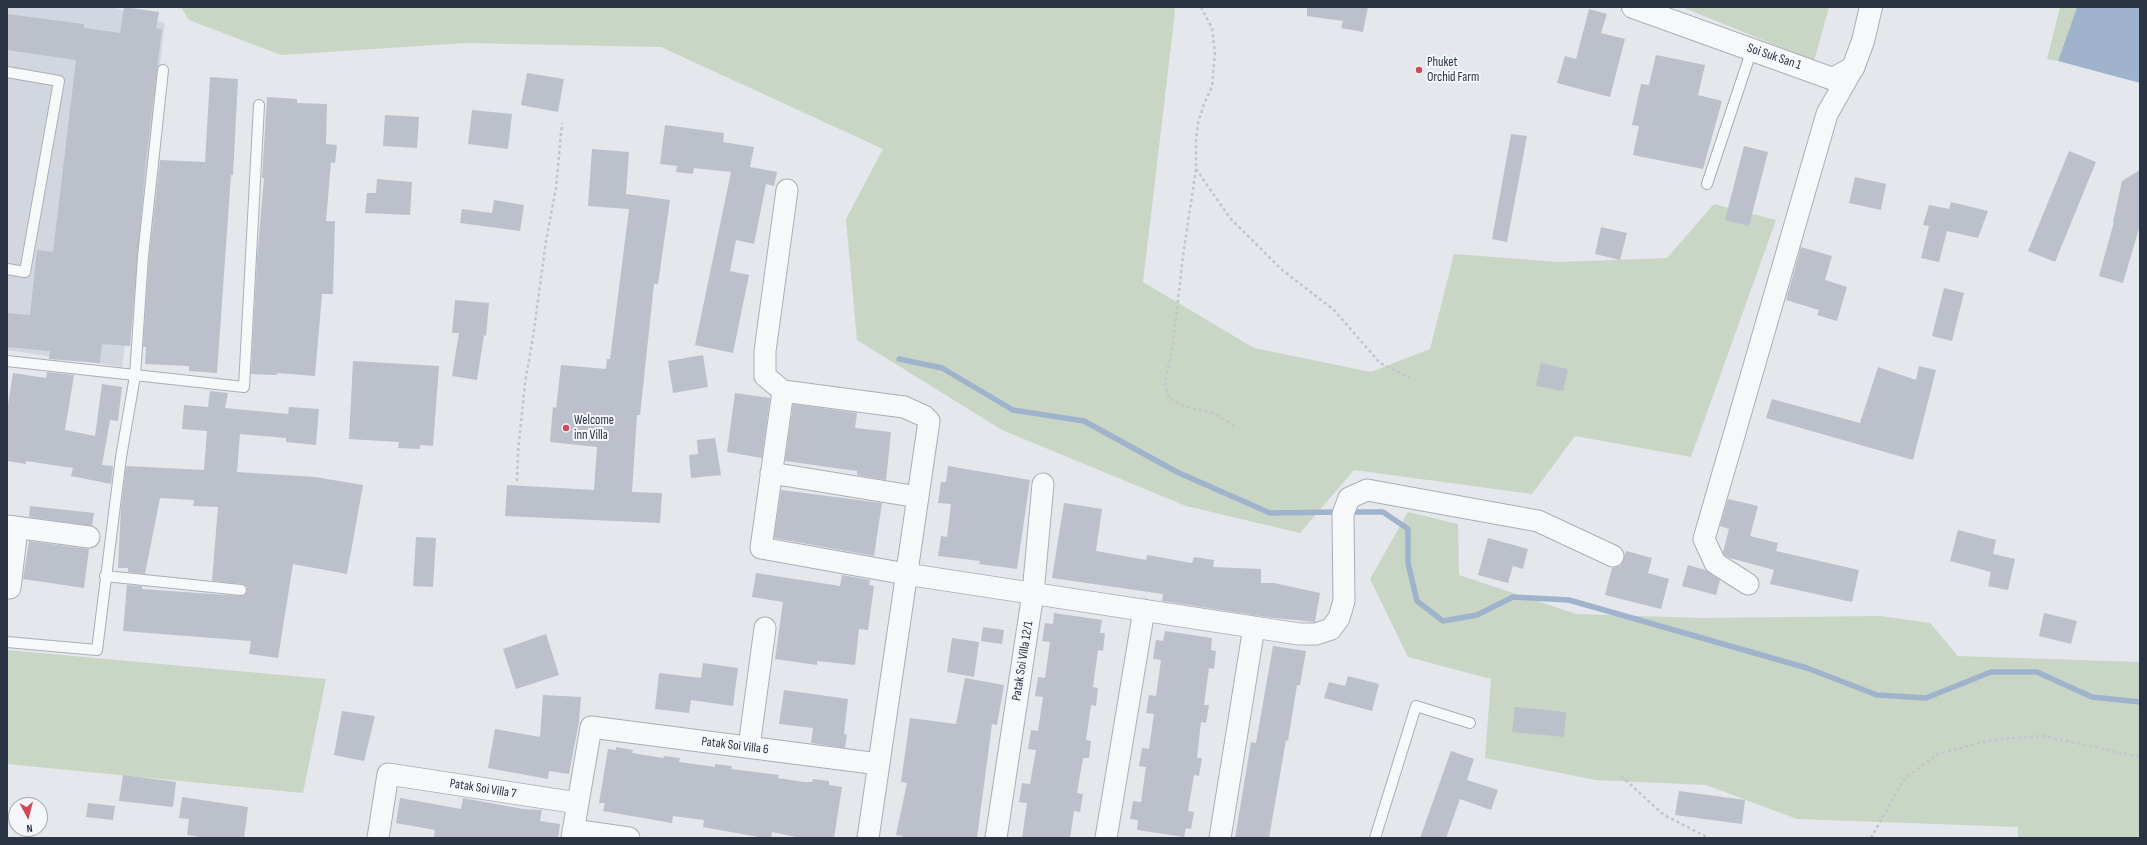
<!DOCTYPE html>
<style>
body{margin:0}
#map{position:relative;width:2147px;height:845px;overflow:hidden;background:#e4e7ec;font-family:"Sofia Sans Condensed",sans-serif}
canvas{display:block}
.frame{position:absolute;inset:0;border:8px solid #2b3445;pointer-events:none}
.north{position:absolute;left:8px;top:797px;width:40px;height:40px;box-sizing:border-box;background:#f4f6f9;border:1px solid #a4a8b1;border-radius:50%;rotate:173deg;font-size:11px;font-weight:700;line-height:16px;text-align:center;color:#2b3445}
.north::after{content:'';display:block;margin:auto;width:14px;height:18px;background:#d1495b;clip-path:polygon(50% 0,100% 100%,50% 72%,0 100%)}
</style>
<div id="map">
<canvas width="2147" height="845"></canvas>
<div class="frame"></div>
<div class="north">N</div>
</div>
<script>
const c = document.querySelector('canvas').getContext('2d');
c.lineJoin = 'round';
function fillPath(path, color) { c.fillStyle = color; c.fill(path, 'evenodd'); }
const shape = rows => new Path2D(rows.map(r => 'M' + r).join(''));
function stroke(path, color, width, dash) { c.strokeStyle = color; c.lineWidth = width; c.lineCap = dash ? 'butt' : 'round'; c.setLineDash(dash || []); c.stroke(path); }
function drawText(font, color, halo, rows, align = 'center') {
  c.font = font + ' "Sofia Sans Condensed",sans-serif'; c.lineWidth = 4; c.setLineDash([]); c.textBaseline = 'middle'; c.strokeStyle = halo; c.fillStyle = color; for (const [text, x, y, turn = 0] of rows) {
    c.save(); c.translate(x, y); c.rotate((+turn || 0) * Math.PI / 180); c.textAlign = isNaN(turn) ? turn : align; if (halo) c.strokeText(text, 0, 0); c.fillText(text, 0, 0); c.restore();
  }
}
const built = shape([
 [7,7,112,7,165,23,122,367,7,350]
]);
const green = shape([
 [181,7,1174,7,1175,12,1143,282,1254,348,1371,372,1430,349,1454,254,1559,262,1667,258,1714,204,1776,220,1691,457,1575,436,1532,494,1354,470,1300,533,1186,506,1002,430,857,340,846,219,883,149,661,47,466,43,281,55,189,20],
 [1682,7,1829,7,1814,61],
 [2060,7,2077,7,2058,61,2047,59],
 [1408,512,1458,524,1459,575,1576,614,1702,618,1880,616,1930,623,1958,656,2140,662,2140,838,2018,838,2018,827,1797,819,1706,785,1596,780,1485,758,1491,679,1408,657,1370,579],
 [7,650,326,679,303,793,7,764]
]);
const water = shape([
 [2077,7,2140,7,2140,83,2058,61]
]);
const stream = shape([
 [899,359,942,368,1013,410,1084,421,1177,472,1270,513,1340,512],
 [1349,512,1383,512,1408,529,1408,563,1417,601,1443,621,1477,615,1513,597,1569,600,1807,668,1877,695,1926,698,1991,672,2037,672,2092,697,2140,702]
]);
const building = shape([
 [124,7,159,12,156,28,162,29,146,160,130,346,102,344,100,363,49,359,50,351,7,347,7,313,30,315,37,250,53,252,76,60,7,50,7,14,84,24,84,28,120,33],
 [1307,7,1368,7,1363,32,1341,28,1343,21,1307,16],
 [1589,9,1607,14,1601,33,1625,39,1610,97,1557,83,1565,56,1576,59],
 [1656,55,1705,65,1698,95,1722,101,1703,169,1633,155,1639,126,1632,125,1641,84,1649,85],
 [527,73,564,79,558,112,521,105],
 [210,77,238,79,233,175,231,175,217,373,189,371,189,366,145,364,146,347,143,347,149,257,160,160,205,162],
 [267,97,297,99,297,103,327,104,326,144,337,145,335,163,331,162,326,221,335,221,333,294,322,294,315,376,277,373,277,375,251,374,257,259,264,178,262,178],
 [472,110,512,114,508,149,468,144],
 [385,115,419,117,417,148,383,146],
 [665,125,724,133,723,142,754,147,750,167,777,172,774,186,766,184,754,244,736,240,730,271,749,275,733,353,695,345,731,172,694,168,693,174,676,172,677,166,660,164],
 [1511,134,1527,136,1507,242,1492,239],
 [1744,146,1768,152,1749,226,1725,220],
 [592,149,629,152,626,194,670,200,658,284,654,284,640,415,637,415,632,492,662,493,660,523,505,516,507,485,594,490,597,447,550,442,553,407,556,408,561,365,606,369,607,359,610,359,629,209,588,206],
 [2069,151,2096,162,2055,262,2028,251],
 [2140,170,2140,225,2123,283,2099,276,2114,222,2113,222,2122,181],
 [1855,177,1886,184,1881,210,1849,203],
 [377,179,412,182,410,215,365,213,367,193,376,193],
 [494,200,524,205,520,231,460,223,462,209,492,213],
 [1951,202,1988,211,1978,238,1947,231,1939,262,1921,258,1929,226,1923,225,1929,205,1949,209],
 [1601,227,1627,233,1620,260,1595,254],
 [1801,247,1832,256,1825,280,1847,287,1837,321,1817,315,1819,310,1786,300],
 [1944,288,1964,293,1952,341,1932,336],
 [455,300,489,303,486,336,484,335,477,380,452,376,459,333,452,333],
 [703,355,708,387,673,393,668,361],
 [353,361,439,366,433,446,420,445,420,449,398,448,399,442,349,439],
 [1541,363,1568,369,1563,391,1536,386],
 [1919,366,1936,370,1913,460,1766,418,1772,399,1860,423,1878,367,1916,380],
 [47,372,74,375,65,430,95,436,102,384,122,387,118,421,110,420,102,465,113,466,111,484,71,476,73,468,26,461,26,464,7,461,7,411,13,373,46,378],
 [210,391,228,393,225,408,288,414,289,407,319,409,316,445,286,442,286,438,240,434,237,472,315,477,363,485,347,574,293,564,278,658,249,654,251,641,123,631,127,585,142,586,142,589,240,596,244,596,247,591,247,587,242,584,212,581,218,507,193,506,194,500,160,498,145,574,128,572,128,568,118,568,121,508,126,466,204,470,207,431,182,429,184,405,208,407],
 [735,393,770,398,762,458,727,452],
 [793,404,857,413,855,428,891,432,886,480,857,475,857,471,785,461],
 [715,438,721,475,691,478,689,455,698,454,697,440],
 [948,466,1030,480,1017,569,979,564,980,561,938,556,941,536,947,537,951,504,938,503,941,482,946,482],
 [781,490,882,503,874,556,774,538],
 [1728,499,1758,506,1750,536,1778,543,1776,551,1859,570,1852,602,1770,584,1774,570,1730,558,1724,555,1723,552,1729,529,1720,526],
 [1064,503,1102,509,1096,551,1146,560,1147,555,1192,563,1194,557,1214,560,1213,567,1261,569,1261,583,1274,583,1320,593,1315,622,1266,617,1162,601,1163,594,1052,578],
 [30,506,94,513,92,526,29,517],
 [1958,530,1996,540,1993,554,2015,559,2008,590,1988,586,1991,572,1950,561],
 [416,537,436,538,433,587,413,586],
 [1488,538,1528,549,1523,569,1513,566,1508,583,1478,575],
 [29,541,89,549,84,588,23,579],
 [1626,551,1652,558,1648,573,1669,579,1661,609,1605,595,1612,568,1620,566,1622,563],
 [1688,565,1705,570,1720,580,1716,595,1682,586],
 [756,573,840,586,842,575,870,580,869,585,874,586,868,630,859,629,855,665,817,661,817,665,775,659,783,602,752,597],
 [1054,613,1102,620,1100,633,1105,633,1103,651,1098,650,1093,687,1098,688,1096,706,1091,705,1086,740,1091,741,1089,758,1083,758,1077,793,1083,794,1080,812,1074,811,1070,838,1022,838,1027,803,1019,802,1022,783,1030,784,1036,750,1028,749,1031,730,1038,731,1043,697,1035,696,1038,677,1045,678,1050,642,1042,641,1045,623,1053,624],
 [2044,613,2077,621,2071,644,2039,636],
 [983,627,1004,630,1002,644,981,641],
 [1165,631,1212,638,1211,650,1216,651,1214,669,1209,668,1204,705,1209,705,1206,723,1201,722,1197,758,1202,758,1199,776,1194,775,1188,811,1194,812,1191,829,1186,828,1184,837,1137,830,1138,820,1130,819,1133,801,1141,802,1146,767,1139,766,1142,748,1149,749,1154,714,1146,713,1149,695,1156,696,1161,660,1153,659,1156,640,1163,641],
 [546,634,559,675,516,689,503,649],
 [952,638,979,642,974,677,947,672],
 [1273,646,1306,651,1300,685,1297,685,1288,741,1286,740,1269,838,1235,838,1251,742,1256,743],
 [703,663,738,668,733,706,691,700,689,713,655,709,659,673,701,678],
 [1348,676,1379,684,1372,711,1324,698,1329,682,1345,686],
 [965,678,1004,685,997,725,992,724,977,838,902,838,902,836,896,835,907,783,901,782,910,718,956,724],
 [784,690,848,699,844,734,847,735,845,748,811,743,813,728,779,724],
 [543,695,581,697,579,722,569,774,549,771,548,779,488,768,495,729,540,737],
 [1515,707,1566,712,1564,737,1512,732],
 [342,711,375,716,364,761,334,755],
 [616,747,633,750,632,753,663,758,664,756,680,758,679,762,715,767,715,764,732,766,731,769,779,775,778,778,804,782,812,782,813,779,829,781,829,785,842,787,834,838,801,838,772,832,771,838,764,838,703,827,704,820,673,816,672,823,603,811,605,803,599,803,608,749,616,750],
 [1451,751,1474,759,1467,780,1498,790,1491,810,1460,799,1446,838,1420,838],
 [123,775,176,782,173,807,119,801],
 [1679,791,1745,800,1742,824,1675,815],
 [182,797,248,807,244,838,207,838,187,835,189,819,179,818],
 [400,798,461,809,463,798,523,809,542,810,540,821,560,824,558,838,434,838,435,830,396,823],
 [88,803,115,806,113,820,86,817]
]);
const path = shape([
 [1201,7,1212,28,1215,53,1212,87,1204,104,1198,123,1196,141,1196,169,1183,256,1173,344,1165,384,1169,398,1186,407,1213,413,1235,426],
 [1196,169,1230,218,1281,269,1334,310,1380,363,1414,380],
 [517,481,518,452,525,383,533,337,546,241,556,188,562,123],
 [1621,776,1664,815,1709,838],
 [1871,838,1904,779,1938,754,1990,740,2044,736,2140,757]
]);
const service = shape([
 [7,72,59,81,25,272,7,269],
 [1707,184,1752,49],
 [7,361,244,387,259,105],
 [105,576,241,590],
 [7,642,97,650,121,457,135,376,143,256,163,70],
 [1375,838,1416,706,1470,723]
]);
const minor = shape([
 [787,190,765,351,765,376,783,391,761,548,906,574,1299,634,1316,634,1331,629,1339,618,1344,601,1343,514,1349,498,1367,490,1538,521,1613,556],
 [783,391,904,407,924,416,929,421,868,838],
 [771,473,918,497],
 [7,526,89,537],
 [1748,584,1715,563,1704,539,1827,114,1853,68],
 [7,588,10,588,17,528],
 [749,747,765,628],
 [573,830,629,838],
 [378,838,388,774,578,803],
 [572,838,591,727,879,764],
 [996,838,1033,593,1043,484],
 [1106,838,1144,610],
 [1220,838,1254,627]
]);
const tertiary = shape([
 [1633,7,1833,79,1853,68,1863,41,1871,7]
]);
const markers = [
 [1419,70,4,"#d1495b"],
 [566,428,4,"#d1495b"]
];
const streetNames = [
 ["Soi Suk San 1",1774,57,19],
 ["Patak Soi Villa 12/1",1023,661,-81],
 ["Patak Soi Villa 6",735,746,7],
 ["Patak Soi Villa 7",483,789,9]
];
const poiNames = [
 ["Phuket",1427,63],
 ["Orchid Farm",1427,78],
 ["Welcome",574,421],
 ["inn Villa",574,436]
];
fillPath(built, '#d2d6de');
fillPath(green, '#c9d6c5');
fillPath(water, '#9fb4cc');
stroke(stream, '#9fb4cc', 5.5);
fillPath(building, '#bbc0ca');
stroke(service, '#a9aeb7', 12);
stroke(minor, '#a9aeb7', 23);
stroke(tertiary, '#a9aeb7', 24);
stroke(path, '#c2c5cb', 2.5, [3, 3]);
stroke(service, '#f7f8fa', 10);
stroke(minor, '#f7f8fa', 21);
stroke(tertiary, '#f7f8fa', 22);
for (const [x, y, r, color] of markers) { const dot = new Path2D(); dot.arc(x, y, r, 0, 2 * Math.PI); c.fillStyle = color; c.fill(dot); stroke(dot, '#f4f6f9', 1.5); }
drawText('13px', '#2b3445', '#f4f6f9', streetNames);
drawText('13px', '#2b3445', '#f4f6f9', poiNames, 'left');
</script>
